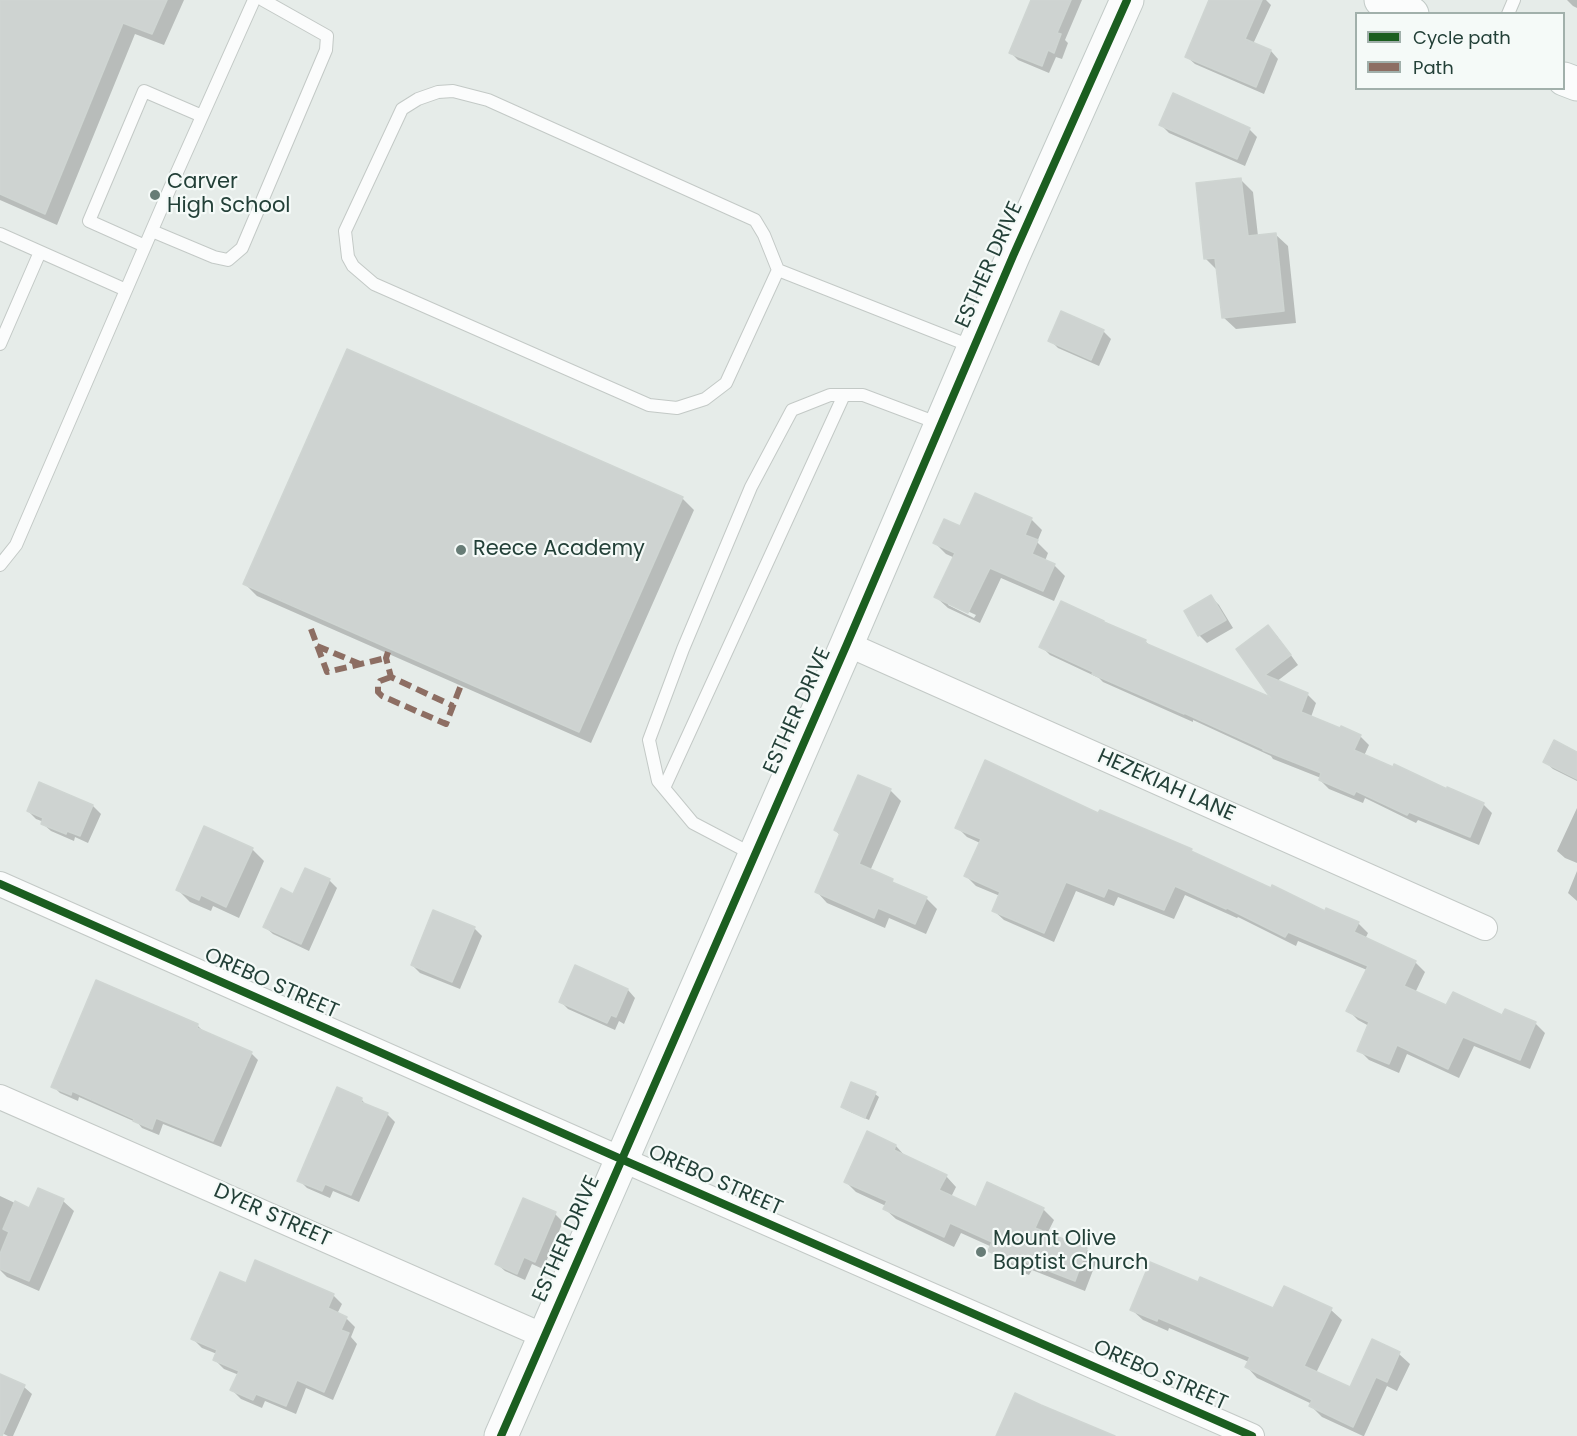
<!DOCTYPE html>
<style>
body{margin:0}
#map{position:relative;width:1577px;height:1436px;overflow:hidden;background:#e6ece9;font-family:Poppins,sans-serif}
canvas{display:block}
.legend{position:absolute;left:1355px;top:12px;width:210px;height:78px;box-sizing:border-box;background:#f5faf8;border:2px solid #a1b0ab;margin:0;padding:8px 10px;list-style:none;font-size:18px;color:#234038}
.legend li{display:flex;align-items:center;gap:12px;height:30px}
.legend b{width:30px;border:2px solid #a1b0ab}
</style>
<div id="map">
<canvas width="1577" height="1436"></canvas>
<ul class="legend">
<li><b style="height:8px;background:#1b5e20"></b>Cycle path</li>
<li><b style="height:8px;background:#8d6e63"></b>Path</li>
</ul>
</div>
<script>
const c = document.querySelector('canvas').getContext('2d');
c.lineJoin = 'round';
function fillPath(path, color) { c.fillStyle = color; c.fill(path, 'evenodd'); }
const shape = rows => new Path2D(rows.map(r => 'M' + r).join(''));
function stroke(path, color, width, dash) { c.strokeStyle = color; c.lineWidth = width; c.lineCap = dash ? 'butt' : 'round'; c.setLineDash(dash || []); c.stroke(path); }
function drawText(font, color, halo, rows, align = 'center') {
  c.font = font + ' Poppins,sans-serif'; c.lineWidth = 4.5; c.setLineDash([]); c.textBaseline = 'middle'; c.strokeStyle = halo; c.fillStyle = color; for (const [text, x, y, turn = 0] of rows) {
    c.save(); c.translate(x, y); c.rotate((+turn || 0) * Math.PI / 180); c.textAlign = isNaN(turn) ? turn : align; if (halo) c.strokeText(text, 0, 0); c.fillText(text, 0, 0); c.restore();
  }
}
const shadow = shape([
 [0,0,184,0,164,45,135,34,57,225,0,200],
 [1032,0,1082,0,1065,40,1068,43,1062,59,1056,57,1049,73,1018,60,1010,52],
 [1211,0,1266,0,1271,5,1253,44,1271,51,1278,59,1264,94,1195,64,1187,57],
 [1567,0,1577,0,1577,8,1573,6],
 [1161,125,1249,129,1257,137,1245,166,1169,133],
 [1241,180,1253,192,1258,236,1275,234,1288,246,1296,323,1236,329,1223,317,1218,271,1205,258],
 [1103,331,1111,339,1099,366,1058,348,1050,340],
 [682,498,694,510,591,743,257,596,245,584],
 [1031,519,1042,530,1037,542,1048,553,1045,561,1054,565,1065,576,1054,601,1001,578,980,623,948,608,936,597,955,558,946,554,935,543,961,528],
 [948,602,976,615,974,618,948,605],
 [1211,597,1219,605,1233,628,1207,643,1199,635,1186,612],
 [1268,627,1277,636,1298,665,1276,682,1307,694,1316,703,1311,717,1360,736,1369,745,1364,756,1447,791,1483,804,1492,813,1479,845,1418,820,1416,823,1365,798,1363,803,1329,789,1320,780,1321,778,1273,759,1271,756,1193,720,1193,722,1103,682,1099,678,1050,655,1041,646,1145,641,1151,647,1275,701,1238,650],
 [1577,753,1577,781,1553,769,1545,762],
 [40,784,93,806,101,814,88,843,75,837,74,841,51,831,43,824,44,822,36,819,28,811],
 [890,790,901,801,870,871,892,881,898,887,926,898,937,909,926,934,889,918,885,928,827,903,817,892,841,836,835,830],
 [1577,808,1577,863,1565,858,1557,851],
 [1099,815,1191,850,1196,855,1325,913,1358,923,1368,933,1365,939,1415,962,1425,972,1415,993,1447,1007,1535,1023,1545,1033,1530,1069,1474,1046,1459,1078,1407,1054,1399,1073,1369,1060,1359,1050,1369,1026,1358,1020,1348,1010,1367,970,1298,941,1296,946,1238,917,1237,918,1185,895,1174,919,1118,897,1114,906,1076,891,1054,942,1004,920,993,910,1000,896,976,886,966,876,980,843,967,837,957,827],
 [252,849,264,861,239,918,213,906,211,911,190,902,178,890],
 [1577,871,1577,901,1568,893],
 [329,880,337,888,309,951,273,934,265,927,294,896],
 [474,928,482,936,460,989,420,973,412,965],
 [628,990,635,998,624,1024,619,1021,615,1030,568,1009,560,1001],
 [197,1025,204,1032,251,1053,258,1060,221,1147,163,1124,159,1135,142,1128,138,1123,79,1097,78,1101,60,1093,53,1086],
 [875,1094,879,1097,869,1120,846,1110,843,1107],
 [361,1099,368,1107,387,1114,395,1122,359,1202,333,1191,330,1198,307,1188,299,1180],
 [896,1146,906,1157,946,1176,956,1187,951,1197,977,1209,1043,1209,1054,1220,1047,1234,1087,1250,1097,1260,1085,1291,1032,1270,1029,1275,1000,1262,990,1251,992,1247,961,1233,954,1247,896,1219,885,1209,886,1206,856,1192,845,1181],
 [39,1190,63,1201,74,1211,39,1291,7,1277,0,1270,0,1196,30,1210],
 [555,1214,563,1222,543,1269,532,1264,525,1280,505,1271,497,1264],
 [1199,1284,1274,1310,1331,1310,1342,1320,1316,1373,1351,1389,1399,1354,1410,1364,1397,1391,1387,1386,1364,1436,1363,1436,1322,1417,1311,1406,1312,1404,1257,1378,1247,1367,1249,1362,1169,1328,1168,1331,1143,1320,1132,1310],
 [246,1285,333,1295,342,1304,337,1314,346,1318,355,1327,351,1337,357,1344,333,1400,306,1388,296,1414,265,1401,262,1408,241,1399,232,1390,239,1375,224,1369,215,1360,217,1354,202,1348,193,1339],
 [0,1375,24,1387,32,1394,13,1436,8,1436,0,1432]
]);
const building = shape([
 [0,0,167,0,152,34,123,23,45,214,0,194,0,0],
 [1031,0,1071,0,1057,33,1061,34,1054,53,1048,50,1042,66,1009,53,1031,0],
 [1209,0,1262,0,1245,39,1271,50,1256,87,1185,57,1209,0],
 [1173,93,1250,128,1237,159,1159,125,1173,93],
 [1241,178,1248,236,1276,233,1284,311,1222,318,1215,258,1204,259,1196,183,1241,178],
 [1061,311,1104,330,1091,360,1048,341,1061,311],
 [347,349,683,497,579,732,243,584,347,349],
 [975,493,1032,518,1025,535,1038,540,1032,554,1055,564,1043,591,990,568,968,613,934,597,955,553,933,543,944,519,960,526,975,493],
 [1211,595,1226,620,1198,636,1184,611,1211,595],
 [1061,601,1104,621,1104,622,1146,640,1145,643,1270,697,1236,649,1268,625,1291,655,1265,675,1308,693,1301,712,1340,728,1341,726,1361,735,1354,750,1393,767,1394,764,1447,789,1447,787,1484,803,1470,837,1409,812,1407,815,1356,791,1354,795,1319,780,1321,773,1263,750,1263,749,1184,713,1184,714,1092,674,1093,672,1039,647,1061,601],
 [1554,740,1577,752,1577,779,1543,762,1554,740],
 [985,760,1098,813,1100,810,1192,849,1191,851,1271,888,1272,885,1325,911,1326,908,1359,922,1354,932,1416,961,1404,986,1446,1005,1453,992,1502,1015,1505,1009,1536,1022,1520,1060,1463,1037,1448,1069,1397,1045,1389,1064,1357,1051,1369,1022,1346,1011,1368,966,1288,932,1285,937,1227,908,1226,909,1175,886,1164,910,1108,888,1104,897,1066,882,1044,933,992,911,1000,892,964,876,981,839,955,828,985,760],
 [858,775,891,789,859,864,893,879,892,882,927,897,915,924,878,908,874,918,815,892,840,833,834,830,858,775],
 [39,782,93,805,80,836,67,831,66,834,41,824,43,818,27,811,39,782],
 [204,826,253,848,226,907,201,895,199,900,176,890,204,826],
 [305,868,330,879,301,944,263,927,281,888,293,894,305,868],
 [433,910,475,927,452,982,411,965,433,910],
 [575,965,628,989,616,1017,611,1015,607,1023,559,1002,575,965],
 [96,980,198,1024,197,1028,252,1052,213,1141,156,1118,152,1129,133,1121,134,1119,72,1091,71,1095,51,1087,96,980],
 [851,1082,876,1092,865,1118,841,1107,851,1082],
 [337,1087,362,1098,361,1102,388,1113,351,1195,325,1184,322,1191,297,1181,337,1087],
 [867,1131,896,1145,894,1150,947,1175,939,1190,976,1207,987,1182,1044,1208,1035,1228,1087,1248,1075,1281,1021,1260,1018,1265,988,1251,992,1242,950,1223,944,1237,883,1209,887,1201,844,1182,867,1131],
 [38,1188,64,1199,29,1281,0,1269,0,1254,9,1232,3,1229,15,1201,29,1208,38,1188],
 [523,1198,556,1212,535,1262,524,1257,517,1274,495,1264,523,1198],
 [255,1260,334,1294,328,1308,347,1317,341,1330,349,1333,324,1392,297,1380,286,1406,256,1394,253,1400,230,1390,239,1371,213,1360,217,1350,191,1339,220,1272,246,1283,255,1260],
 [1150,1262,1198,1282,1200,1277,1273,1308,1284,1286,1332,1308,1304,1366,1350,1387,1372,1339,1400,1352,1387,1382,1376,1377,1353,1427,1309,1406,1312,1400,1245,1367,1250,1357,1158,1318,1157,1321,1130,1310,1150,1262],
 [0,1374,25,1385,2,1436,0,1436,0,1374],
 [1015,1393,1041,1405,1115,1436,996,1436,1015,1393]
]);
const lane = shape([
 [1508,14,1514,0],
 [152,231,214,257,228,260,242,248,326,50,327,36,263,0],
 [0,234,126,290],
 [145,246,89,221,144,91,202,116],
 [778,270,726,383,705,399,677,408,649,405,374,284,353,266,348,257,345,231,402,109,418,99,438,92,453,91,488,100,755,220,764,235,778,270,973,347],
 [0,344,40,252],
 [0,565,16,545,174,179,254,0],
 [664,788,844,395],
 [754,855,693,823,658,781,649,740,683,649,751,487,792,410,830,395,863,395,940,424]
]);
const street = shape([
 [847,644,1485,928],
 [0,884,621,1159,1252,1436],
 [0,1097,544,1336]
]);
const secondary = shape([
 [1381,0,1412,14],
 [1564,79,1577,84],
 [501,1436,847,644,1013,256,1127,0]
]);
const quiet = shape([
 [311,629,327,672,386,658],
 [317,646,360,664],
 [388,652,386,658,391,677,453,706],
 [391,677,380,681,378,685,378,692,382,696,446,724,461,685]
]);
const cycleway = shape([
 [0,884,621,1159,1252,1436],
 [501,1436,847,644,1013,256,1127,0]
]);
const markers = [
 [155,195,6,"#677c76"],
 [461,550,6,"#677c76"],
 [981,1252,6,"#677c76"]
];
const poiNames = [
 ["Carver",167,183],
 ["High School",167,207],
 ["Reece Academy",473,550],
 ["Mount Olive",993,1240],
 ["Baptist Church",993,1264]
];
const streetNames = [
 ["ESTHER DRIVE",990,265,-66],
 ["ESTHER DRIVE",798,711,-66],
 ["HEZEKIAH LANE",1166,786,24],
 ["OREBO STREET",271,984,24],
 ["OREBO STREET",715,1181,24],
 ["DYER STREET",272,1216,24],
 ["ESTHER DRIVE",567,1239,-66],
 ["OREBO STREET",1160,1376,24]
];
fillPath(shadow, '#0003');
fillPath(building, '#ced3d1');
stroke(building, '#cfd5d2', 1.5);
stroke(lane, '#c3c9c6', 14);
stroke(street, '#c3c9c6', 26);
stroke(secondary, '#c2cac7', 35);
stroke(lane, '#fbfcfc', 12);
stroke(street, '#fbfcfc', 24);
stroke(secondary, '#fbfcfc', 33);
stroke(quiet, '#8d6e63', 6, [12, 6]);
stroke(cycleway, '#1b5e20', 8);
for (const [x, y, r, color] of markers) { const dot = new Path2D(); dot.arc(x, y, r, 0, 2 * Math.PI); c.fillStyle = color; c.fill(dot); stroke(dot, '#f5faf8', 2); }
drawText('21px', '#234038', '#f5faf8', poiNames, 'left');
drawText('21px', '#234038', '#f5faf8', streetNames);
</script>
